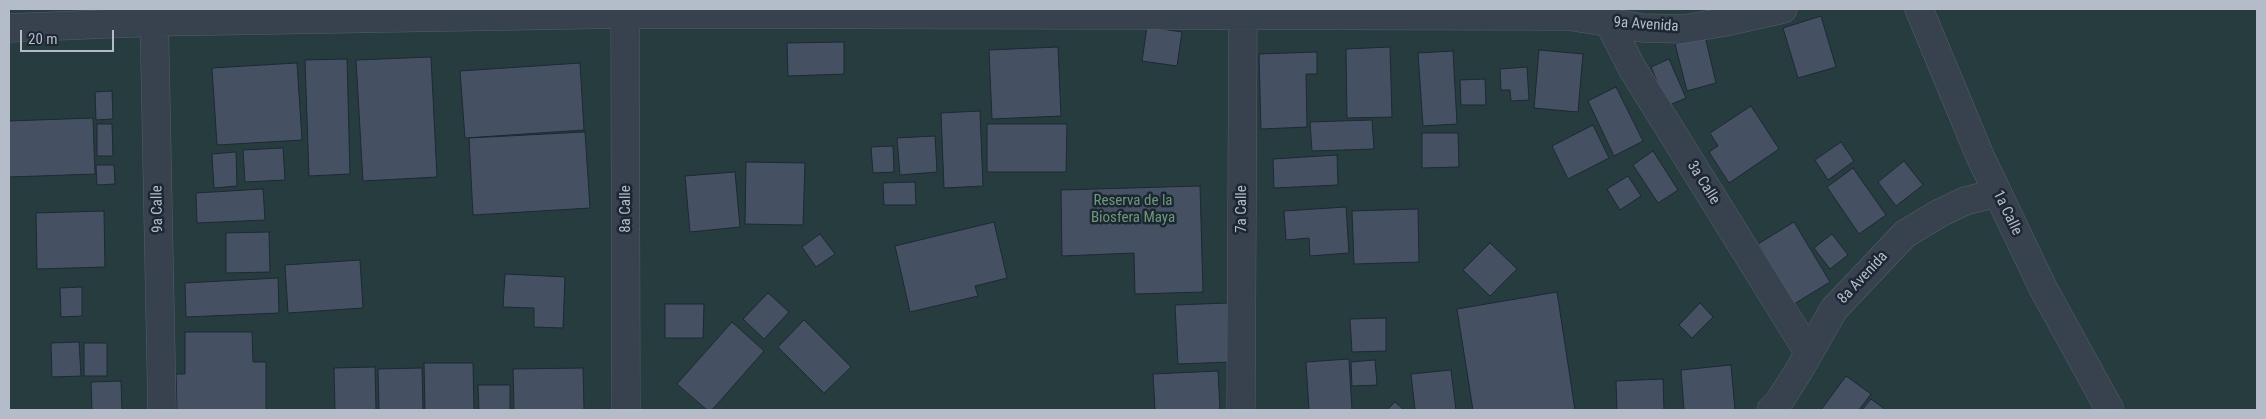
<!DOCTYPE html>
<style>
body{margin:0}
#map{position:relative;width:2266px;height:419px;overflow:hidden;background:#242f3e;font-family:"Roboto Condensed",sans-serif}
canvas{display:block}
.frame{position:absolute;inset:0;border:10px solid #b4bcc9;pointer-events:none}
.scale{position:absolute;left:20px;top:30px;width:94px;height:22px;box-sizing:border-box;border:2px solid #b4bcc9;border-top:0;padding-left:6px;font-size:15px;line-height:18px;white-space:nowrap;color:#b4bcc9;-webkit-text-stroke:4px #1d2633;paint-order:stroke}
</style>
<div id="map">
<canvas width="2266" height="419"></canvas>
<div class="frame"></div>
<div class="scale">20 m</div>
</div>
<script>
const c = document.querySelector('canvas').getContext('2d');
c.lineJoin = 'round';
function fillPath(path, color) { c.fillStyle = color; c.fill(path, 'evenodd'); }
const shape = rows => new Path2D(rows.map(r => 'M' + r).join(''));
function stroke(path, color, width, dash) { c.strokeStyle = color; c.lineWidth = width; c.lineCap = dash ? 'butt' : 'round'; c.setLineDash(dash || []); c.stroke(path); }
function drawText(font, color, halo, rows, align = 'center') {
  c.font = font + ' "Roboto Condensed",sans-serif'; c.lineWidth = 5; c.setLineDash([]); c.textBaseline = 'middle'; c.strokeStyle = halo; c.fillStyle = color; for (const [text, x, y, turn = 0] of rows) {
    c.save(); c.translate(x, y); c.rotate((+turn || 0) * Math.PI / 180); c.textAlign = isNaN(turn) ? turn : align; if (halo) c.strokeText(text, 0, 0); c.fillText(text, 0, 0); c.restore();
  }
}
const green = shape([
 [9,9,2257,9,2257,410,9,410]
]);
const building = shape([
 [1821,16,1836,67,1798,78,1783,28,1821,16],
 [1147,27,1182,32,1177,66,1142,61,1147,27],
 [1705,36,1716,83,1687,91,1675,44,1705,36],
 [844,42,844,74,788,76,787,43,844,42],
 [1058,47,1061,116,992,119,989,50,1058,47],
 [1390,47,1392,117,1347,118,1346,49,1390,47],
 [1539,50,1583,54,1578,112,1534,108,1539,50],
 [1453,51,1457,124,1423,126,1418,53,1453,51],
 [1317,52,1317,74,1306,74,1307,127,1261,129,1259,54,1317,52],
 [431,57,437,177,363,181,356,60,431,57],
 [347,59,350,174,309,176,305,60,347,59],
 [1669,59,1686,98,1667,106,1651,67,1669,59],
 [297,63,302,140,217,145,212,68,297,63],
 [580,63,584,130,465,138,460,71,580,63],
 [1527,67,1529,100,1511,101,1510,90,1501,90,1500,69,1527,67],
 [1485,79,1486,105,1461,105,1460,80,1485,79],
 [1616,87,1643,141,1614,156,1588,101,1616,87],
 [112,91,113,119,96,120,95,92,112,91],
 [1751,106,1779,149,1729,183,1709,152,1718,146,1710,133,1751,106],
 [980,111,983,186,944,188,941,113,980,111],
 [93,118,95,174,9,177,9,121,93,118],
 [1372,120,1374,149,1312,151,1310,122,1372,120],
 [97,124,112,124,113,156,97,156,97,124],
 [987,124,1067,124,1066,172,987,172,987,124],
 [1593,125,1609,158,1568,179,1552,146,1593,125],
 [585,132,590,208,473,215,469,138,585,132],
 [1422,133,1458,133,1459,167,1422,168,1422,133],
 [935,136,937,172,900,175,897,138,935,136],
 [1841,142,1854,161,1828,180,1815,160,1841,142],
 [893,146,894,172,873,173,871,147,893,146],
 [283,148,285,180,245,182,243,150,283,148],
 [1653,151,1678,190,1658,203,1633,165,1653,151],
 [236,152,237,186,214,188,212,154,236,152],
 [1337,155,1338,185,1274,188,1273,159,1337,155],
 [1904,161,1923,185,1896,206,1878,182,1904,161],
 [746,162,805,163,803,225,745,224,746,162],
 [96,165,114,165,115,184,97,185,96,165],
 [1853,168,1886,215,1859,234,1827,187,1853,168],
 [735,172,740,227,690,232,685,176,735,172],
 [1628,176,1641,196,1620,210,1607,189,1628,176],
 [915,182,916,205,884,205,883,183,915,182],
 [1200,186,1203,292,1135,294,1134,253,1062,256,1061,190,1200,186],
 [263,189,265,220,197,223,196,193,263,189],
 [1346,207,1349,253,1310,256,1309,238,1286,240,1284,211,1346,207],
 [1418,209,1419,262,1354,264,1352,211,1418,209],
 [104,211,105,267,37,269,36,213,104,211],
 [994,222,1007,278,975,286,978,296,910,312,895,246,994,222],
 [1794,222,1830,282,1794,304,1758,244,1794,222],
 [269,232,270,272,226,273,226,233,269,232],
 [820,234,835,254,816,267,802,247,820,234],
 [1832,234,1848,255,1830,269,1814,248,1832,234],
 [1490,243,1517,269,1490,296,1463,270,1490,243],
 [360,260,363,308,288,313,285,265,360,260],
 [505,274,565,277,563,328,534,327,534,308,503,307,505,274],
 [278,278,279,313,186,317,185,283,278,278],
 [82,287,82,316,61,317,60,288,82,287],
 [1557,292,1575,410,1473,410,1457,309,1557,292],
 [768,293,789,312,764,339,743,319,768,293],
 [1228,303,1231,362,1178,364,1175,305,1228,303],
 [1700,303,1713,317,1692,338,1679,325,1700,303],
 [665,304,704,304,703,338,665,338,665,304],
 [1386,318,1386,351,1352,352,1350,319,1386,318],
 [804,320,851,367,824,393,778,347,804,320],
 [732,322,764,351,712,410,707,410,677,384,732,322],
 [185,332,252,332,253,362,266,362,266,410,177,410,176,374,185,374,185,332],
 [79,342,81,376,52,377,51,343,79,342],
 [84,343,107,343,107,376,84,376,84,343],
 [1349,359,1352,410,1309,410,1306,362,1349,359],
 [1375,360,1377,385,1352,386,1351,362,1375,360],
 [424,363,473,363,474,410,425,410,424,363],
 [1731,365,1735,410,1684,410,1681,370,1731,365],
 [375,367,376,410,335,410,334,368,375,367],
 [422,368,423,410,379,410,378,369,422,368],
 [583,368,584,410,514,410,513,369,583,368],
 [1451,370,1456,410,1415,410,1411,374,1451,370],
 [1218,371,1220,410,1155,410,1153,374,1218,371],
 [1846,376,1871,394,1859,410,1821,410,1846,376],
 [1663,379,1664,410,1617,410,1616,381,1663,379],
 [121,381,122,410,92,410,91,382,121,381],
 [478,385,510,385,510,410,479,410,478,385],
 [1871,399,1886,410,1862,410,1871,399],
 [1395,402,1404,410,1387,410,1395,402]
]);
const minor = shape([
 [154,9,162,410],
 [625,9,626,410],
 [1919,9,1980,156,2043,288,2110,410],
 [1606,11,1609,23,1632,68,1809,353],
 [9,28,154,22,625,14,1568,16,1643,28,1683,29,1725,22,1783,9],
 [1241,410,1243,9],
 [1771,410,1779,402,1798,372,1834,309,1905,234,1938,214,1965,201,1997,193]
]);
const streetNames = [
 ["9a Avenida",1646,25,4],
 ["3a Calle",1703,183,58],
 ["9a Calle",158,209,-91],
 ["8a Calle",626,209,-90],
 ["7a Calle",1242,209,-90],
 ["1a Calle",2007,213,64],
 ["8a Avenida",1863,278,-47]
];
const parkNames = [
 ["Reserva de la",1133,201],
 ["Biosfera Maya",1133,218]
];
fillPath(green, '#263c3f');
fillPath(building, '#455162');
stroke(building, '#1f2835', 1);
stroke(minor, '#565f6c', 29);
stroke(minor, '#38414e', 28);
drawText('15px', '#b4bcc9', '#1d2633', streetNames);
drawText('15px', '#6b9a76', '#1d2633', parkNames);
</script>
